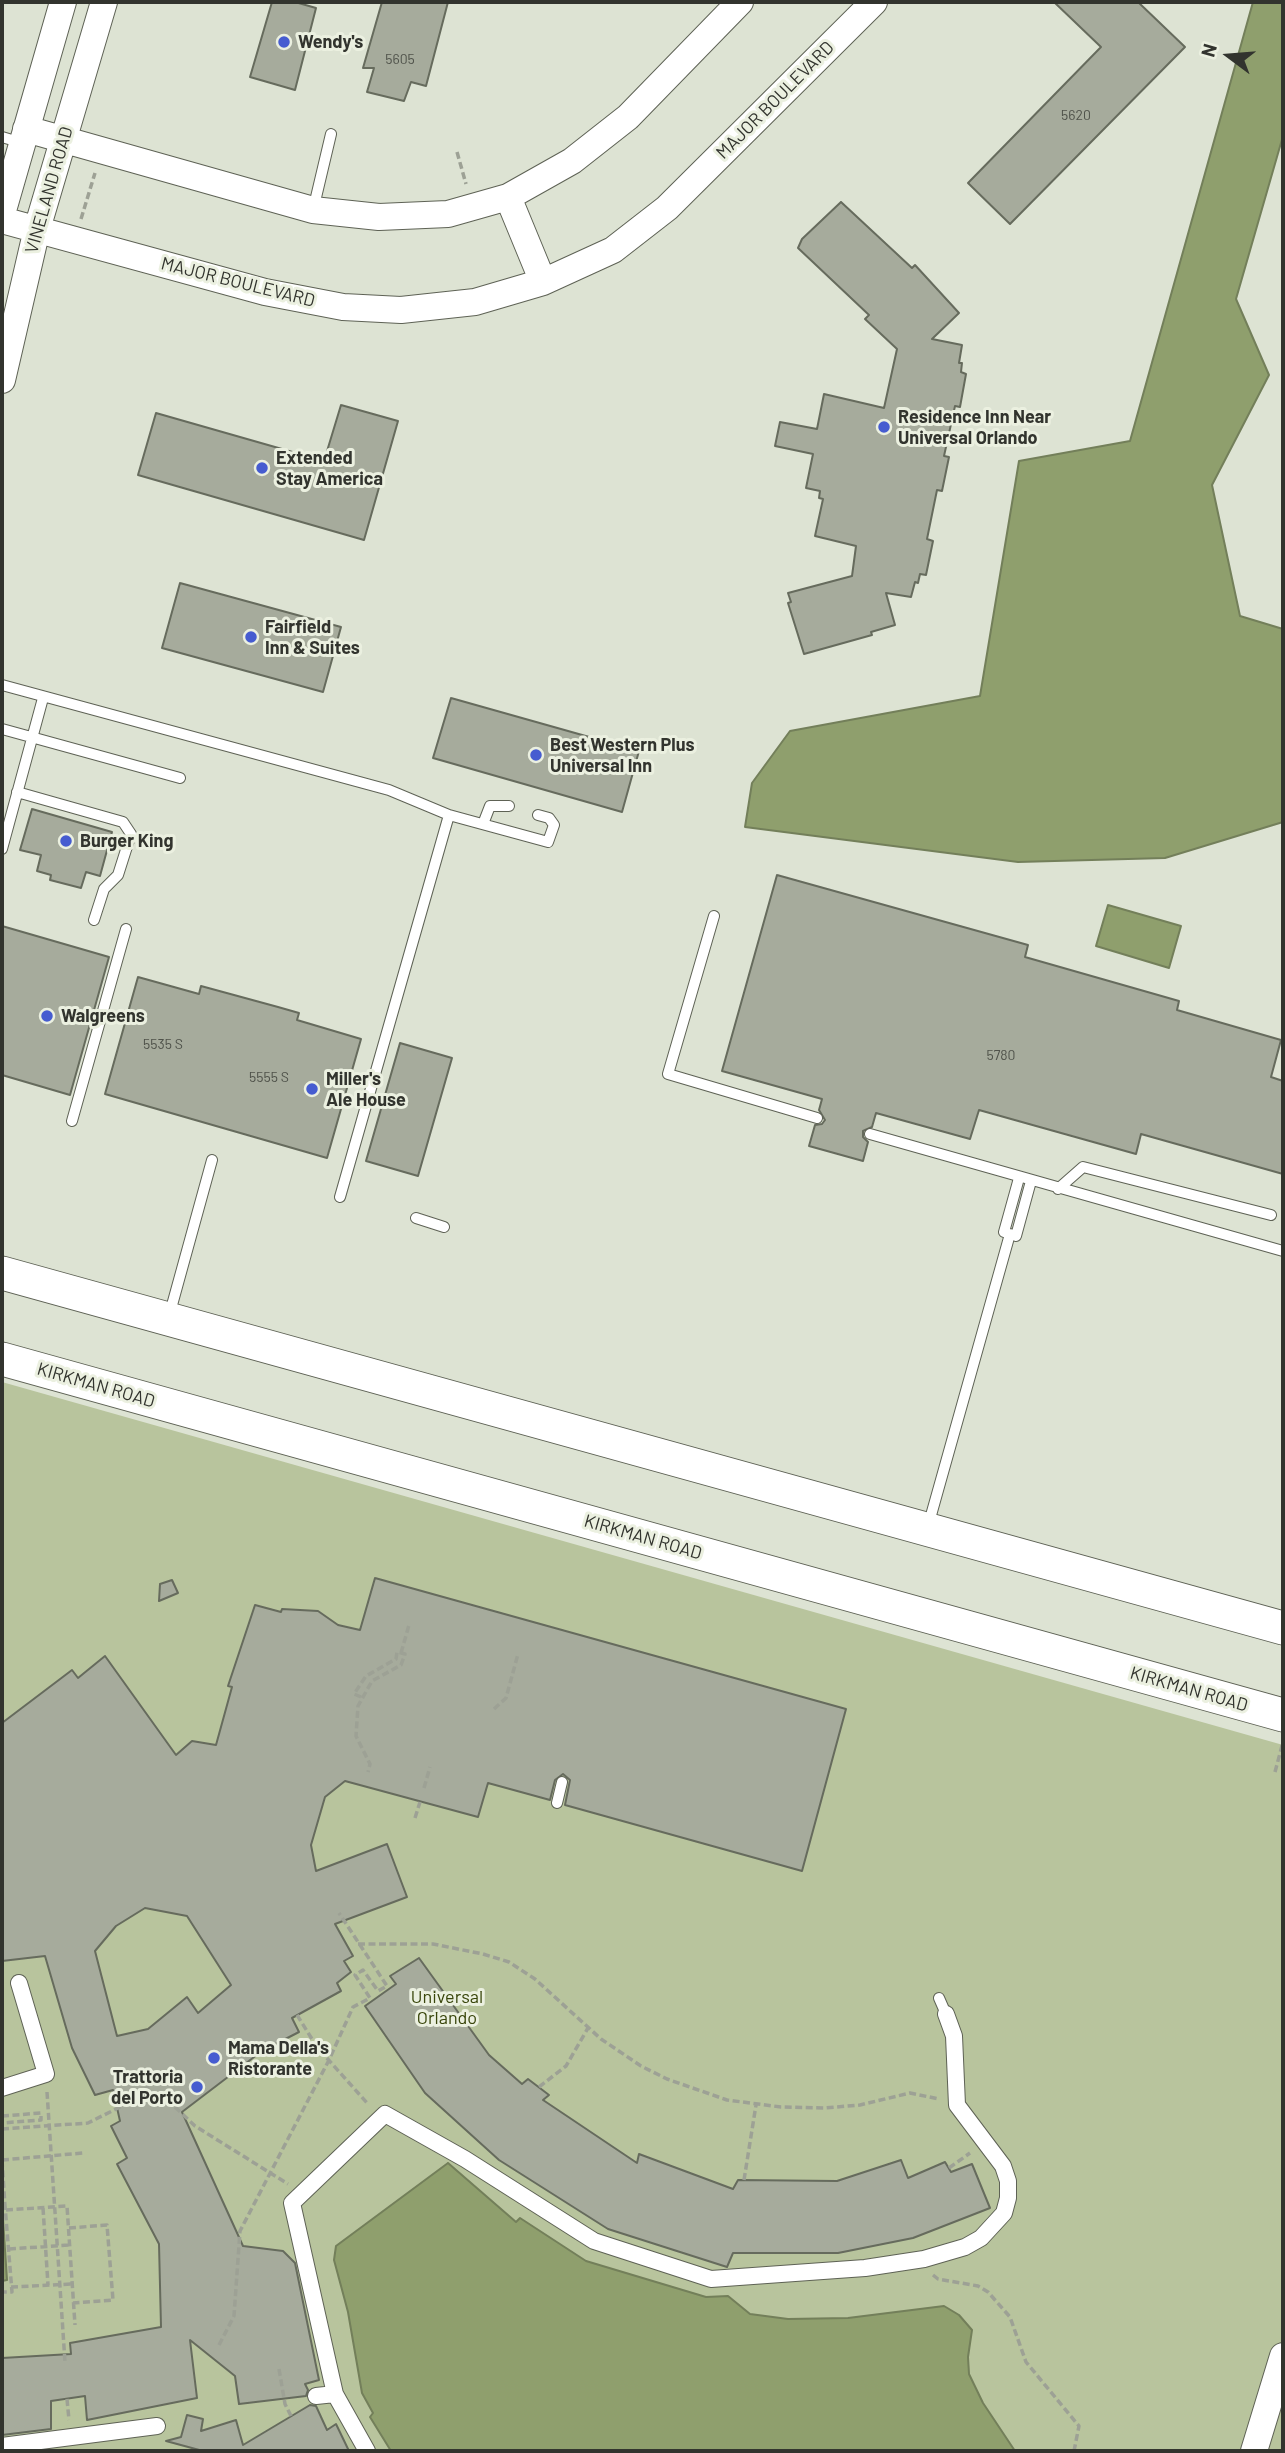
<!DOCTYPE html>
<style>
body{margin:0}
#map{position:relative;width:1285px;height:2453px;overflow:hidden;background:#dde3d3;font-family:Barlow,sans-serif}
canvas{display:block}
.frame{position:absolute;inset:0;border:4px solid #32342e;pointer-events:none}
.north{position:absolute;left:1194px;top:21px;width:70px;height:70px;-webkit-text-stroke:5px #ebf0e0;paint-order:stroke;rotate:286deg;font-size:19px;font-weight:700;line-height:28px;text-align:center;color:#32342e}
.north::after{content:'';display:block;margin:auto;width:24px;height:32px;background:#32342e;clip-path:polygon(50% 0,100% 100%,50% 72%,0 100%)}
</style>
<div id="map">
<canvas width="1285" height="2453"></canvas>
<div class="frame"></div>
<div class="north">N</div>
</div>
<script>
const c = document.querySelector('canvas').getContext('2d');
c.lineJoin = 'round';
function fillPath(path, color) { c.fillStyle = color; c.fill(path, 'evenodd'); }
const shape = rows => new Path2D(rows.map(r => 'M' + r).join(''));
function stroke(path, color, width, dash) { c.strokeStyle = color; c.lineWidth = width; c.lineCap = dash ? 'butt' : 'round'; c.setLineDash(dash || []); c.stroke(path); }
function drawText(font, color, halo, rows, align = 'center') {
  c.font = font + ' Barlow,sans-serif'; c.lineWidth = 6; c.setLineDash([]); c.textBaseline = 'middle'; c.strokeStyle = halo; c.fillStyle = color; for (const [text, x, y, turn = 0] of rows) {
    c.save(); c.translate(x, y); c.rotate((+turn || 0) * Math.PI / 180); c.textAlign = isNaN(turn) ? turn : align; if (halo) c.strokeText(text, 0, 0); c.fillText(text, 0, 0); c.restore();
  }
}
const green = shape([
 [2,1382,1283,1745,1283,2451,2,2451]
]);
const water = shape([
 [1253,2,1283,2,1283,136,1236,299,1269,375,1212,485,1240,616,1283,629,1283,822,1165,858,1018,862,745,827,752,783,790,731,980,696,1019,461,1130,441,1253,2],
 [1108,905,1181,926,1169,968,1096,946,1108,905],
 [448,2163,516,2222,520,2218,586,2261,706,2297,728,2296,750,2314,788,2319,848,2318,944,2306,959,2315,972,2330,968,2357,969,2374,983,2403,1015,2451,391,2451,370,2417,373,2413,362,2393,348,2312,334,2260,336,2246,448,2163],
 [3,2219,7,2280,2,2281,2,2287,3,2219]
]);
const building = shape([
 [272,2,295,2,316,8,295,90,250,77,272,2],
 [382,2,448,2,426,86,411,82,404,101,367,92,374,68,363,68,382,2],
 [1054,2,1138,2,1185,47,1010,224,968,183,1101,47,1054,2],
 [841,202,912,268,915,265,959,313,932,339,962,345,959,363,962,363,961,372,966,374,960,407,955,406,944,456,949,457,942,491,937,490,927,539,933,541,926,575,920,574,918,583,915,582,911,597,886,593,895,625,871,632,872,635,804,654,788,603,791,602,788,593,852,576,856,546,815,536,823,499,819,498,820,491,806,488,813,454,775,446,780,422,817,429,824,394,884,408,897,349,865,319,869,315,798,248,802,239,841,202],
 [341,405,398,421,364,540,138,475,156,413,324,461,341,405],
 [180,583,341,627,323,692,162,648,180,583],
 [451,698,639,751,622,812,433,758,451,698],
 [32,809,112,832,100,876,86,872,81,888,50,880,51,875,37,871,41,855,20,850,32,809],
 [777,875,1028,945,1025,957,1179,1001,1177,1010,1281,1040,1271,1077,1283,1081,1283,1174,1141,1134,1136,1154,979,1110,970,1139,876,1113,872,1127,863,1131,863,1137,868,1142,863,1161,809,1146,815,1125,822,1124,825,1120,819,1110,822,1099,722,1071,777,875],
 [2,926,109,957,70,1095,2,1075,2,926],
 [138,977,199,994,201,986,278,1007,299,1013,297,1020,361,1039,327,1158,105,1094,138,977],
 [400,1043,452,1058,418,1176,366,1161,400,1043],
 [375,1578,846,1709,802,1871,565,1805,570,1780,563,1774,555,1780,550,1800,488,1783,478,1817,345,1781,325,1797,311,1845,316,1871,387,1844,407,1897,335,1924,353,1956,344,1961,351,1972,337,1983,341,1991,292,2018,299,2032,262,2051,182,2112,243,2246,283,2251,295,2263,319,2380,305,2384,308,2390,306,2396,239,2404,235,2376,190,2340,197,2398,87,2420,85,2396,51,2401,51,2429,2,2435,2,2358,71,2354,70,2343,161,2327,159,2244,117,2164,127,2158,111,2126,120,2121,113,2090,95,2095,72,2048,45,1956,2,1961,2,1723,72,1670,78,1678,105,1656,176,1755,192,1741,216,1745,232,1687,228,1686,255,1605,281,1612,282,1609,318,1611,338,1625,360,1630,375,1578],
 [145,1908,187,1916,231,1985,198,2013,187,1997,148,2029,117,2036,95,1951,116,1926,145,1908],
 [172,1580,178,1593,159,1601,160,1584,172,1580],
 [419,1958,489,2055,522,2084,528,2079,549,2095,543,2100,637,2163,639,2154,733,2189,738,2180,837,2181,901,2160,908,2178,945,2162,951,2172,972,2164,990,2208,913,2238,838,2253,733,2253,727,2267,608,2229,499,2160,425,2093,365,2006,396,1984,390,1976,419,1958],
 [310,2405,316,2406,327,2430,336,2424,349,2451,203,2451,166,2441,181,2437,187,2415,203,2419,201,2431,236,2420,243,2445,310,2405]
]);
const path = shape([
 [457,152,466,184],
 [81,219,95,173],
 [401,1653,409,1625],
 [361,1697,354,1694,366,1676,396,1659,397,1652,405,1654,401,1665,372,1681,358,1706,356,1736,370,1764,368,1772],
 [494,1709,506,1698,518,1654],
 [1275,1772,1283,1742],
 [424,1788,430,1767],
 [415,1818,420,1802],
 [358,1944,433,1944,483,1954,509,1962,535,1979,601,2039,641,2066,667,2079,727,2100,781,2107,825,2108,860,2105,910,2093,939,2099],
 [297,2015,317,2047,368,2104],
 [539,2087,566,2066,588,2028],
 [47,2092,65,2362],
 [134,2096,156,2082,158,2087],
 [175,2107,195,2126,288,2184],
 [2,2116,41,2113,41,2120,2,2123],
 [2,2129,88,2123,122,2106],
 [2,2160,83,2153],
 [2,2160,5,2206],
 [949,2168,970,2153],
 [744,2180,756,2105],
 [2,2206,5,2206,12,2292,2,2292],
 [43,2208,48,2285],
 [6,2210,67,2206,75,2325],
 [69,2228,107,2225,113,2300,73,2303],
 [9,2249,69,2245],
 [933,2275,938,2279,978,2286,988,2292,1010,2317,1026,2362,1079,2426,1074,2451],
 [11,2287,72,2284],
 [219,2345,234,2316,240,2231,329,2060,353,2007,370,1998,355,1975,363,1970,378,1991,387,1986,339,1913],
 [279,2369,285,2404,292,2418],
 [67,2399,69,2420]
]);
const service = shape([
 [2,137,22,143],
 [313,210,331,134],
 [2,685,389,790,449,815,548,842,554,825,549,818,538,815],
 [2,729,180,778],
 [17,792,123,822,131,834,118,875,104,889,94,920],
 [483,824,490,806,509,806],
 [2,849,43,698],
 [714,916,668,1074,817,1118],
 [72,1121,126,929],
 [870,1134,1283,1251],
 [1058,1189,1083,1167,1271,1215],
 [340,1197,449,815],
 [416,1218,444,1227],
 [1004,1232,1019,1178],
 [1016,1236,1031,1181],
 [169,1316,212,1160],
 [928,1526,1010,1234],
 [557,1803,562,1782],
 [939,1998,946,2014]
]);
const pedestrian = shape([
 [2,2088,46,2074,19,1983],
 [316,2396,335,2394],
 [2,2446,157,2426],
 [367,2451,335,2394,292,2203,385,2114,465,2159,594,2241,711,2279,865,2268,924,2259,965,2247,981,2238,1004,2213,1008,2198,1008,2181,1003,2166,957,2105,954,2036,946,2014]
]);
const tertiary = shape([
 [26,129,313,210,379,217,448,214,508,197,572,161,628,117,740,2],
 [508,197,543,282],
 [2,214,63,2],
 [2,220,265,292,343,307,401,310,475,302,543,282,613,250,667,208,874,2],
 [2,380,37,229,104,2],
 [1254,2451,1283,2356]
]);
const primary = shape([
 [2,1273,1283,1628],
 [2,1359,1283,1715]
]);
const markers = [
 [284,42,7,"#465cd0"],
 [884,427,7,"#465cd0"],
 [262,468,7,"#465cd0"],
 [251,637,7,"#465cd0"],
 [536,755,7,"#465cd0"],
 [66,841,7,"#465cd0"],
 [47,1016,7,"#465cd0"],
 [312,1089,7,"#465cd0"],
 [214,2058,7,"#465cd0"],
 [197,2087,7,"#465cd0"]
];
const numberNames = [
 ["5605",400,59],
 ["5620",1076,115],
 ["5535 S",163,1044],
 ["5780",1001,1055],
 ["5555 S",269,1077]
];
const poiNames = [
 ["Wendy's",298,42],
 ["Residence Inn Near",898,417],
 ["Universal Orlando",898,438],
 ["Extended",276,458],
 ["Stay America",276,479],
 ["Fairfield",265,627],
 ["Inn & Suites",265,648],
 ["Best Western Plus",550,745],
 ["Universal Inn",550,766],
 ["Burger King",80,841],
 ["Walgreens",61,1016],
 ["Miller's",326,1079],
 ["Ale House",326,1100],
 ["Mama Della's",228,2048],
 ["Ristorante",228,2069],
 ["Trattoria",183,2077,"right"],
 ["del Porto",183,2098,"right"]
];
const streetNames = [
 ["MAJOR BOULEVARD",775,100,-45],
 ["VINELAND ROAD",49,190,-74],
 ["MAJOR BOULEVARD",238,282,14],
 ["KIRKMAN ROAD",96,1385,16],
 ["KIRKMAN ROAD",643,1537,16],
 ["KIRKMAN ROAD",1189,1689,16]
];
const parkNames = [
 ["Universal",447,1997],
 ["Orlando",447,2018]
];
fillPath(green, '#b8c49d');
fillPath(water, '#8f9f6d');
stroke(water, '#737f5a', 2);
fillPath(building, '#a6ab9c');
stroke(building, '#666b5d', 2);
stroke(service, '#5e6255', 12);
stroke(pedestrian, '#5e6255', 18);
stroke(tertiary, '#5e6255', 28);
stroke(primary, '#5e6255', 35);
stroke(path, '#9da195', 3.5, [7, 3.5]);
stroke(service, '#fff', 10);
stroke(pedestrian, '#fff', 16);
stroke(tertiary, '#fff', 26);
stroke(primary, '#fff', 33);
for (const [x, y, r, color] of markers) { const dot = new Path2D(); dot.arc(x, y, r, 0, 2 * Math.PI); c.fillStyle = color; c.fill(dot); stroke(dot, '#ebf0e0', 2.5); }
drawText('14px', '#4f524a', null, numberNames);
drawText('bold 18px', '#32342e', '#ebf0e0', poiNames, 'left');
drawText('18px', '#32342e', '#ebf0e0', streetNames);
drawText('18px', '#38450a', '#ebf0e0', parkNames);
</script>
